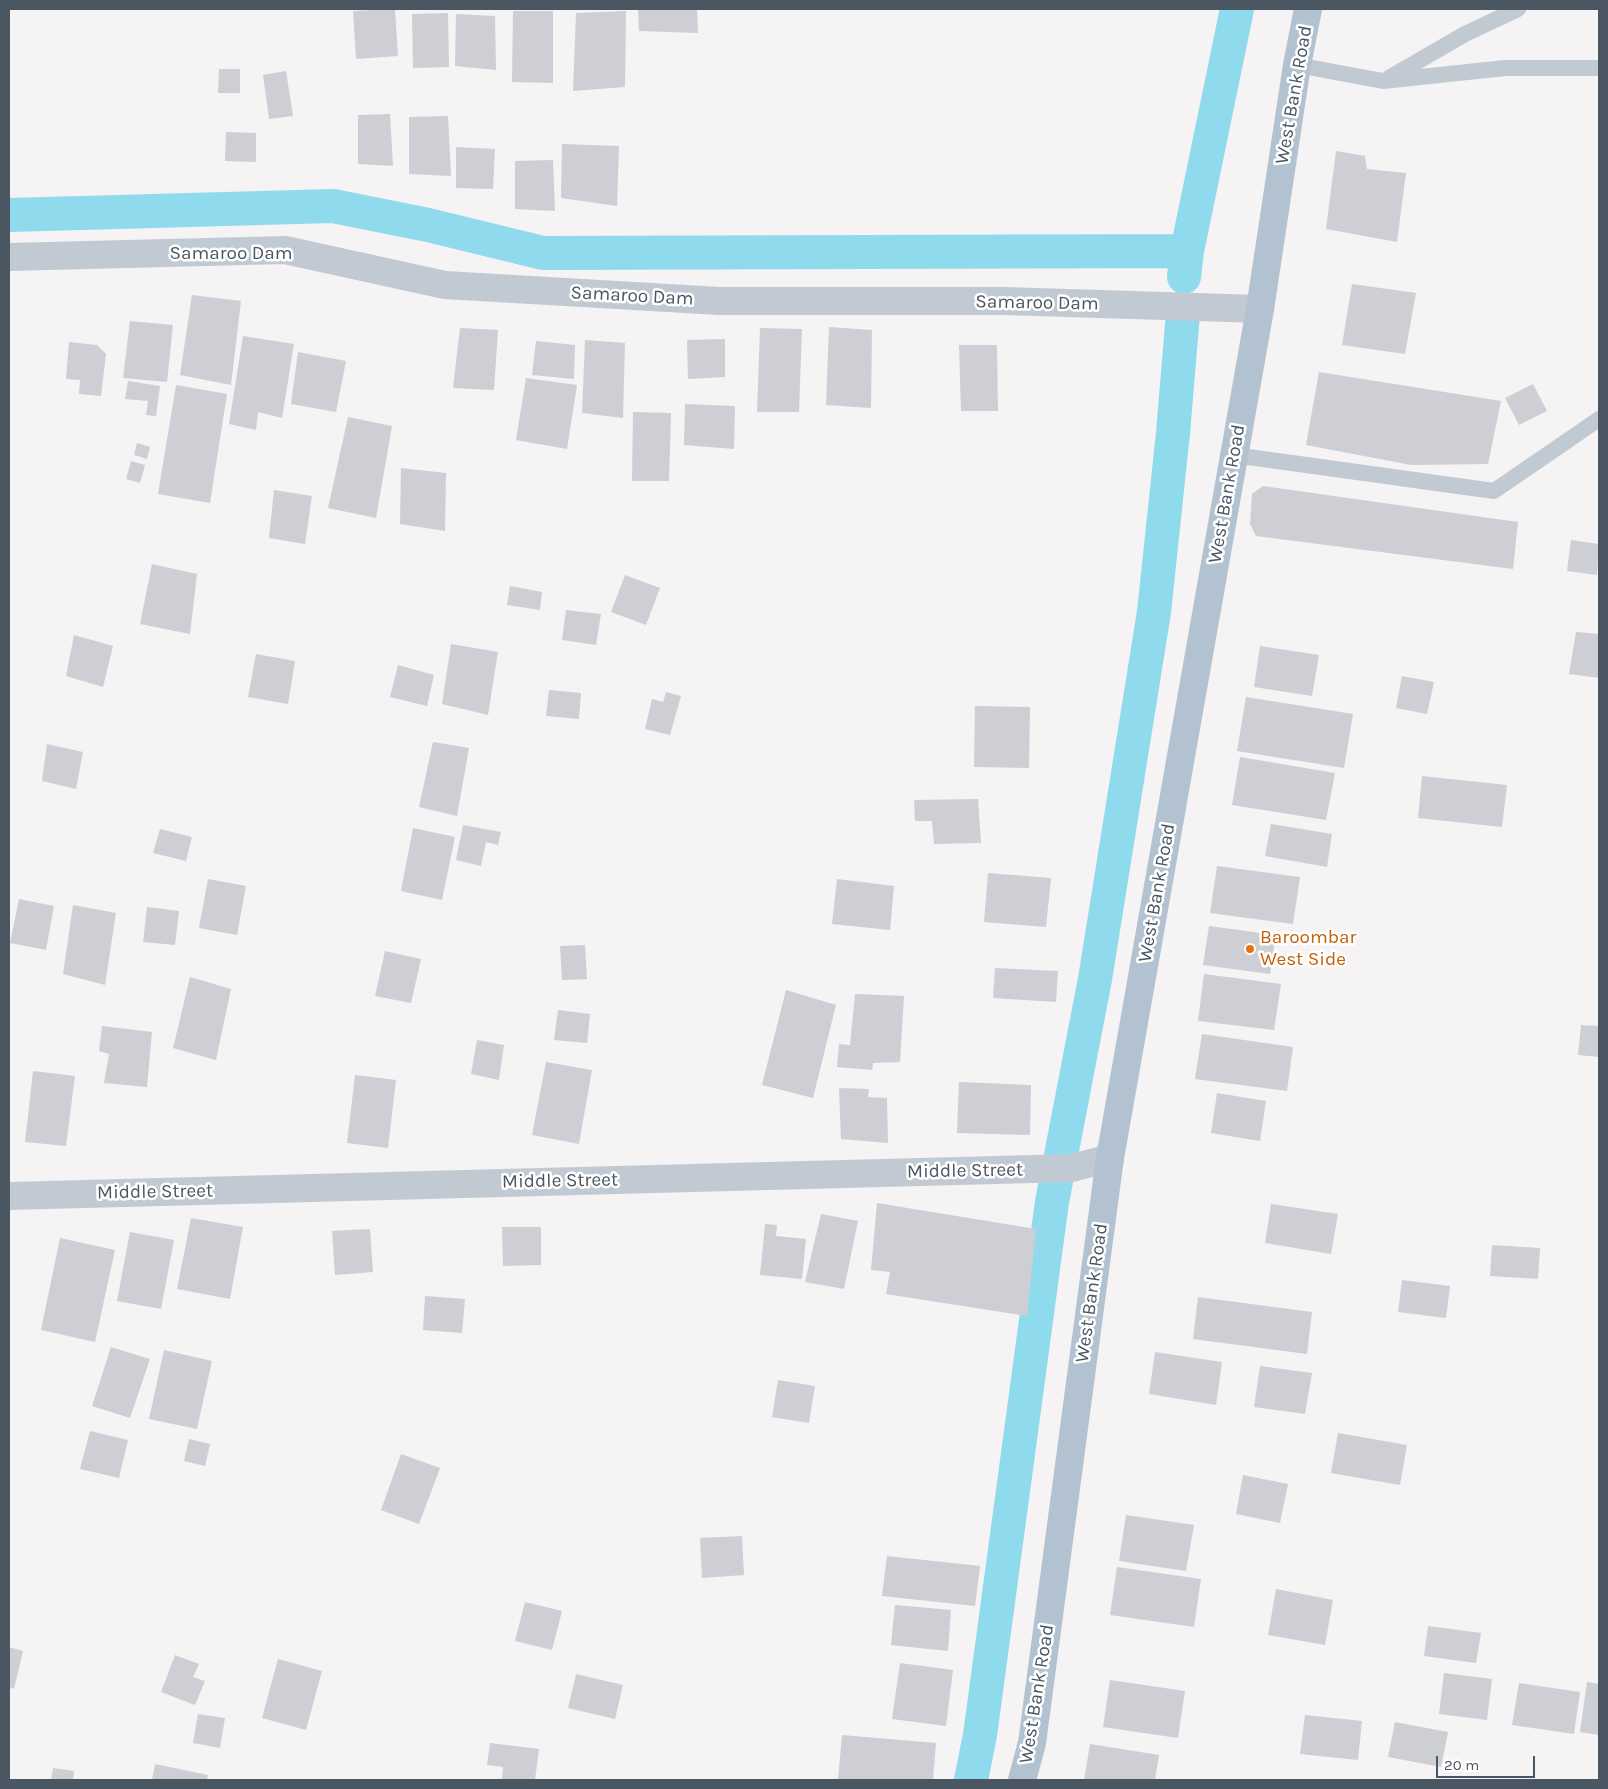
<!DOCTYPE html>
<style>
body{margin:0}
#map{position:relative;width:1608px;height:1789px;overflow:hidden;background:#f5f3f3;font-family:Karla,sans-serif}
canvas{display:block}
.frame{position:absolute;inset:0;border:10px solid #4a5661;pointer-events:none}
.scale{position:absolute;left:1436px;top:1756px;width:99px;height:22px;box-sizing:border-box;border:2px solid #4a5661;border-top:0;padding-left:6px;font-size:15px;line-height:18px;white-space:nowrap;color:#4a5661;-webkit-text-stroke:4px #fff;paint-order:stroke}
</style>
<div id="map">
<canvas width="1608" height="1789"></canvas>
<div class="frame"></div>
<div class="scale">20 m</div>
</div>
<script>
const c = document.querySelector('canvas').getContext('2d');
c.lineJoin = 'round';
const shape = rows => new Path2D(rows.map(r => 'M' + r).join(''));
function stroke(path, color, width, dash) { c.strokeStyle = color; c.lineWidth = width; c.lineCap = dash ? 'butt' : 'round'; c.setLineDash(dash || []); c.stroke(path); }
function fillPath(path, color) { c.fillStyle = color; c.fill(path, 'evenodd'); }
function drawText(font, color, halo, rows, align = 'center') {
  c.font = font + ' Karla,sans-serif'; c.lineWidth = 5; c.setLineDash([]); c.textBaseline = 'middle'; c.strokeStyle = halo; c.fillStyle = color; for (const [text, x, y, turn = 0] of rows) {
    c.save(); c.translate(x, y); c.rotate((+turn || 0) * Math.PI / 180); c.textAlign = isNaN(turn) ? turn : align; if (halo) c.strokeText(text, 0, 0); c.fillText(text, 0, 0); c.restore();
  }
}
const canal = shape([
 [9,215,333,206,428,225,543,253,1187,251],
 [1184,277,1187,251,1237,9],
 [971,1780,980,1735,1052,1202,1095,979,1154,612,1173,433,1183,313]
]);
const building = shape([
 [395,9,398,56,356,59,353,11],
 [638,9,697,9,698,33,639,31],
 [513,11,553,11,553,83,512,82],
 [626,11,625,87,573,91,576,13],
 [448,13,449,67,413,68,412,14],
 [456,14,495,16,496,70,455,66],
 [219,69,240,69,240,93,218,93],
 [286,71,293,116,269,119,263,75],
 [390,114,393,166,358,164,358,115],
 [448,116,451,176,409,174,409,117],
 [226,132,256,133,256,162,225,161],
 [562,144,619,146,617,206,561,198],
 [456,147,495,149,493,189,456,188],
 [1336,151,1365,156,1367,169,1406,173,1397,242,1326,229],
 [553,160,555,211,515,209,515,161],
 [1352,284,1416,293,1405,354,1342,345],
 [192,295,241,301,231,385,180,375],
 [130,321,173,325,167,382,123,378],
 [829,327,872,330,871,408,826,405],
 [460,328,498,330,494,390,453,388],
 [760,328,802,329,799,412,757,412],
 [243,336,294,344,282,418,258,412,256,430,229,424],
 [725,339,725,377,688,379,687,340],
 [585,340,625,343,623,418,582,413],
 [536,341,575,345,574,379,532,375],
 [69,342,97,345,106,354,101,396,79,394,80,380,66,379],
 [959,345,997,345,998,411,961,411],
 [298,352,346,361,336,412,291,404],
 [1319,372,1501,401,1488,464,1411,465,1306,445],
 [526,378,577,385,567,449,516,440],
 [128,381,160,386,156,416,146,415,148,401,125,399],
 [1533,384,1547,411,1519,425,1505,398],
 [176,385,227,394,210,503,158,494],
 [685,404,735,406,734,449,684,445],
 [633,412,671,413,669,481,632,481],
 [348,417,392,426,376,518,328,508],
 [137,443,150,447,147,459,134,455],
 [131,461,145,465,140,483,126,479],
 [401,468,446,473,445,531,400,524],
 [1263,486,1518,522,1513,569,1256,536,1250,524,1252,494],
 [274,490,312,496,305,544,269,538],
 [1571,540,1599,544,1597,575,1567,571],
 [152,564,197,574,190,634,140,624],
 [625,575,660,588,646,625,611,612],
 [510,586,542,592,540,610,507,605],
 [566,610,601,614,596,645,562,640],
 [1576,632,1599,634,1599,678,1569,674],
 [74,635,113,646,103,687,66,676],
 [451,644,498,652,488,715,442,704],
 [1260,646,1319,655,1312,696,1254,687],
 [256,654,295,661,288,704,248,697],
 [398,665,434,675,427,706,390,697],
 [1402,676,1434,682,1427,714,1396,708],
 [549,690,581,693,579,719,546,716],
 [666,692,681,696,670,735,645,729,652,699,663,702],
 [1246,697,1353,714,1344,768,1237,751],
 [975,706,1030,707,1029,768,974,767],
 [433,742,469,748,457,816,419,807],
 [47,744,83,752,76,789,42,781],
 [1240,757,1335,773,1326,820,1232,805],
 [1422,776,1507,785,1502,827,1418,818],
 [978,799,981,843,934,844,932,821,915,821,914,800],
 [1271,824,1332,834,1327,867,1265,856],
 [463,825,501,832,498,845,486,842,481,866,456,860],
 [413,828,455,837,442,900,401,891],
 [160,829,192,837,186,861,153,853],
 [1217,866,1300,877,1293,924,1210,913],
 [988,873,1051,878,1046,927,984,922],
 [208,879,246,886,237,935,199,928],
 [837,879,894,886,890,930,832,924],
 [19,899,54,906,46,950,10,943],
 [73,905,116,913,105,985,63,974],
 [147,907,179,911,175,945,143,942],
 [1209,926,1276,935,1270,974,1203,965],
 [585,945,587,979,562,980,560,946],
 [385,951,421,959,411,1003,375,996],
 [995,968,1058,971,1056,1002,993,998],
 [1204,974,1281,984,1274,1030,1198,1021],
 [190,977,231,989,216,1060,173,1048],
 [786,990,836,1005,813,1098,762,1085],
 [855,994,904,996,900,1062,873,1063,872,1070,837,1067,839,1044,850,1045],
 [558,1010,590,1014,587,1043,554,1040],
 [1581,1025,1599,1026,1599,1057,1578,1055],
 [102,1026,152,1032,147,1087,104,1083,109,1054,99,1051],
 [1202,1034,1293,1047,1287,1091,1195,1079],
 [477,1040,504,1045,499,1080,471,1074],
 [546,1062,592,1070,579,1144,532,1135],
 [33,1071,75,1076,66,1146,25,1142],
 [355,1075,396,1080,388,1148,347,1143],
 [959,1082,1031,1085,1030,1135,957,1133],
 [839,1088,869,1089,868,1097,887,1098,888,1143,841,1139],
 [1217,1093,1266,1101,1260,1141,1211,1133],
 [877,1203,1036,1229,1027,1316,886,1294,890,1272,871,1270],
 [1271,1204,1338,1214,1331,1254,1265,1243],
 [821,1214,858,1221,844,1289,805,1282],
 [191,1218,243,1227,230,1299,177,1289],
 [765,1224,777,1225,776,1236,806,1239,802,1279,760,1275],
 [502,1227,541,1227,541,1265,503,1266],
 [370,1229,373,1272,335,1275,332,1231],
 [130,1232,174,1240,161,1309,117,1301],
 [60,1238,115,1250,95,1342,41,1330],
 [1492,1245,1540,1248,1538,1279,1490,1276],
 [1402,1280,1450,1286,1446,1318,1398,1312],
 [425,1296,465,1299,462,1333,423,1330],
 [1198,1297,1312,1312,1307,1354,1193,1339],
 [111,1347,150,1359,130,1418,92,1406],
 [164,1350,212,1361,197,1429,149,1419],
 [1155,1352,1222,1362,1216,1405,1149,1394],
 [1260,1366,1312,1373,1305,1414,1254,1407],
 [778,1380,815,1386,809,1423,772,1417],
 [90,1431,128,1440,119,1478,80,1469],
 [1338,1433,1407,1445,1400,1485,1331,1473],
 [189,1439,210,1444,205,1466,184,1461],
 [401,1454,440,1468,419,1524,381,1510],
 [1243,1475,1288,1484,1280,1523,1236,1514],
 [1126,1515,1194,1525,1186,1571,1119,1561],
 [742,1536,744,1575,702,1578,700,1538],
 [887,1556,980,1566,975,1606,882,1596],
 [1117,1567,1201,1579,1194,1627,1110,1615],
 [1276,1589,1333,1600,1325,1645,1268,1635],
 [525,1602,562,1611,552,1650,515,1641],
 [895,1605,951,1610,948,1651,891,1645],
 [1428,1626,1481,1633,1476,1663,1424,1656],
 [9,1647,23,1651,14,1689,9,1687],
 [175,1655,199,1664,193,1677,205,1681,195,1705,161,1692],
 [278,1659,322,1671,306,1730,262,1718],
 [900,1663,953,1670,946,1726,892,1719],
 [1444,1673,1492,1679,1487,1720,1439,1714],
 [576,1674,623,1685,615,1719,568,1708],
 [1110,1680,1185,1691,1178,1738,1103,1727],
 [1587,1682,1599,1684,1599,1735,1580,1732],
 [1519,1683,1580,1692,1574,1734,1512,1725],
 [198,1714,225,1718,220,1748,193,1743],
 [1305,1715,1362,1721,1358,1760,1300,1754],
 [1395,1722,1448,1732,1441,1767,1388,1757],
 [842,1735,936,1743,933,1780,838,1780],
 [490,1743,539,1749,535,1780,502,1780,503,1767,487,1765],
 [1090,1744,1159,1755,1155,1780,1084,1780],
 [155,1764,208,1775,207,1780,152,1780],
 [53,1768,74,1771,73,1780,51,1780]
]);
const service = shape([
 [1297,65,1383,81,1505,68,1599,68],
 [1389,78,1465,34,1518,9],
 [1234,455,1494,491,1599,419]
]);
const minor = shape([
 [9,257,285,250,445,285,720,301,1004,301,1260,309],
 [9,1196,1072,1168,1110,1158]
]);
const primary = shape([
 [1022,1780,1032,1743,1110,1158,1260,309,1297,65,1308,9]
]);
const markers = [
 [1250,949,5,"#e8710a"]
];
const streetNames = [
 ["West Bank Road",1294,95,-80],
 ["Samaroo Dam",231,254],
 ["Samaroo Dam",632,296,3],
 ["Samaroo Dam",1037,303,1],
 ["West Bank Road",1227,494,-80],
 ["West Bank Road",1157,893,-80],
 ["Middle Street",965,1171,-1],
 ["Middle Street",560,1181,-1],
 ["Middle Street",155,1192,-1],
 ["West Bank Road",1092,1293,-82],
 ["West Bank Road",1037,1694,-81]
];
const foodNames = [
 ["Baroombar",1260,938],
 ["West Side",1260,960]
];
stroke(canal, '#90daee', 34);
fillPath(building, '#cdcfd5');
stroke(service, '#c1cad2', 16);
stroke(minor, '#c1cad2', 28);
stroke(primary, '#b3c2d1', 28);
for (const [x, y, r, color] of markers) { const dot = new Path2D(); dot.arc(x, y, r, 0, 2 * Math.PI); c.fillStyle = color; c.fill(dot); stroke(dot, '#fff', 2); }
drawText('19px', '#4a5661', '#fff', streetNames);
drawText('19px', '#c56008', '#fff', foodNames, 'left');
</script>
